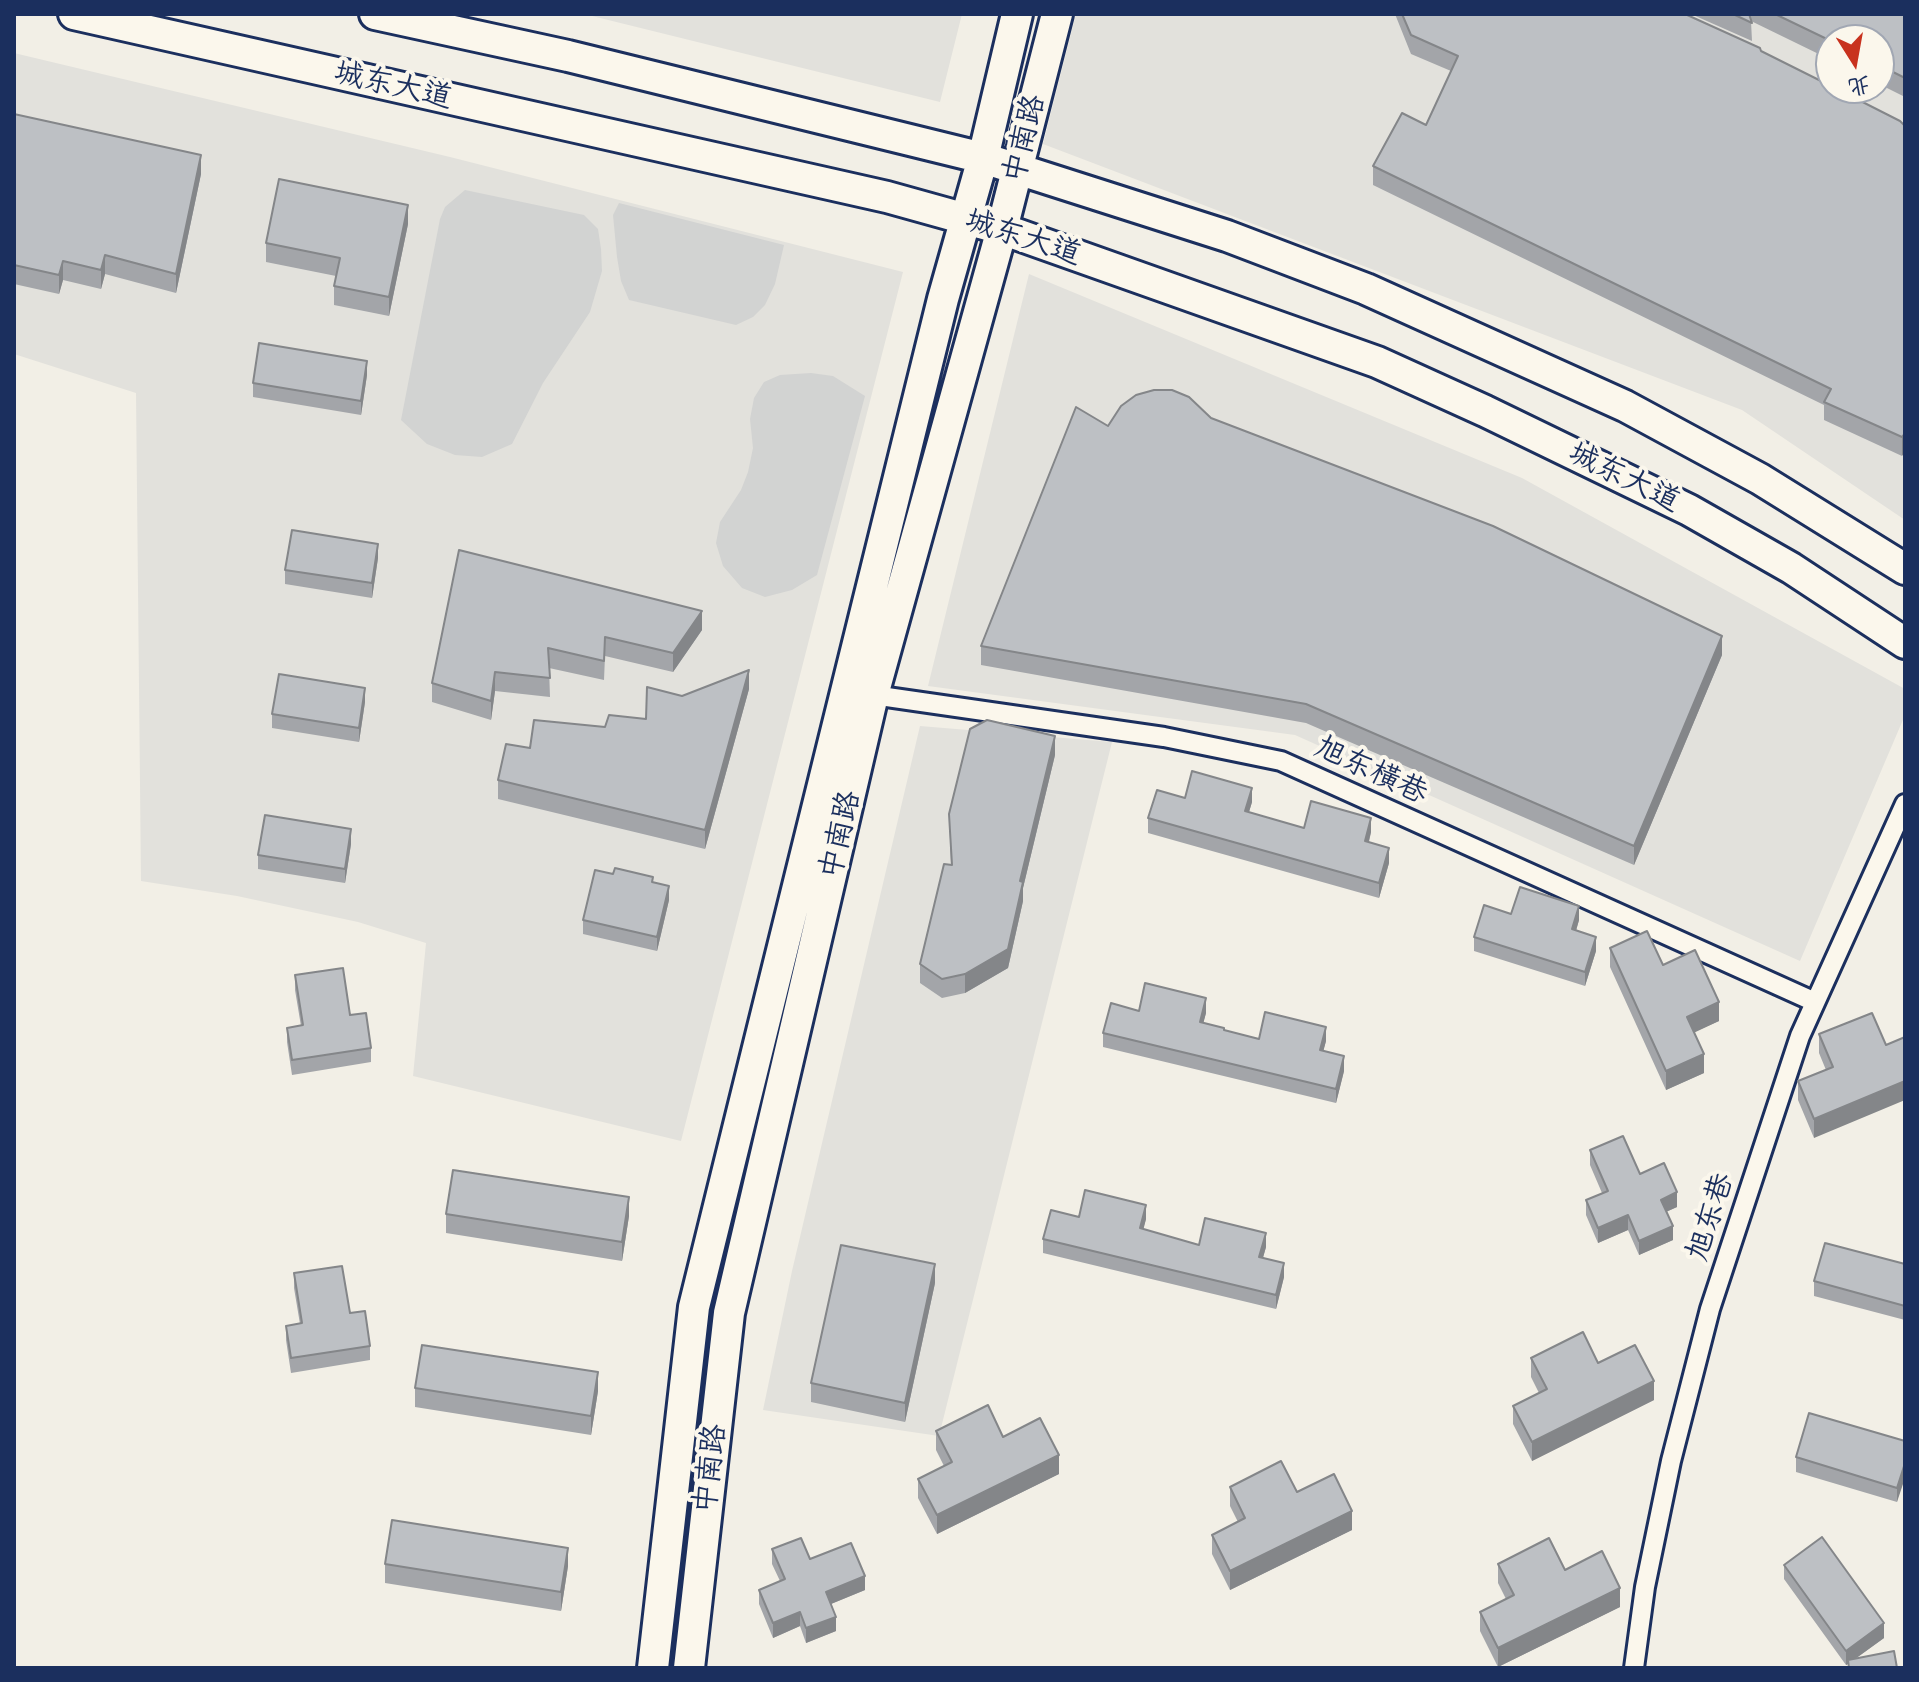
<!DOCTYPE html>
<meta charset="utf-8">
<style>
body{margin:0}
#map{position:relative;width:1919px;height:1682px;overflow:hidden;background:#f2efe6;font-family:"Shantell Sans","LXGW WenKai TC",sans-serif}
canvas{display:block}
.frame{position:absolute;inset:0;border:16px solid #1b2f5e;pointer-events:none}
.north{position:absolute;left:1815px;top:24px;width:80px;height:80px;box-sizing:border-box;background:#fbf7ec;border:2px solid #a1a7b3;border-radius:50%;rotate:169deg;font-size:22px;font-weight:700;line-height:32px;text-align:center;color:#1b2f5e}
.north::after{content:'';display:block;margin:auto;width:28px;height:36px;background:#c8321e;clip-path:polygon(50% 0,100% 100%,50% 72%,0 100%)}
</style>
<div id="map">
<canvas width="1919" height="1682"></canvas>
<div class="frame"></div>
<div class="north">北</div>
</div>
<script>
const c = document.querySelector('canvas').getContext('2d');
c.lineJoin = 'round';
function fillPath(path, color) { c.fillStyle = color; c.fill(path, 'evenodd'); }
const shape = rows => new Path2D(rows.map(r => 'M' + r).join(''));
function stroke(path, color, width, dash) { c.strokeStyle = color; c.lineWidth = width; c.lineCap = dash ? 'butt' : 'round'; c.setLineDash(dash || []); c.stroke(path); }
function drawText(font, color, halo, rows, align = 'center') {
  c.font = font + ' "Shantell Sans","LXGW WenKai TC",sans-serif'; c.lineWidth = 8; c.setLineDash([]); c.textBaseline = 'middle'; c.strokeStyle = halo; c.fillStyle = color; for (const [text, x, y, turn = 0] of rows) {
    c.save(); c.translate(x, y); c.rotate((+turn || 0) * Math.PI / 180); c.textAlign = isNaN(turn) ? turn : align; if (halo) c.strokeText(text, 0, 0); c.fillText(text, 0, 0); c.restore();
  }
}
const built = shape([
 [584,14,962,14,940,102],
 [1076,14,1905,14,1905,520,1742,410,1043,144],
 [1831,40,1879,40,1879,88,1831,88],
 [14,53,450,157,903,272,681,1141,413,1076,426,943,358,922,237,896,141,881,136,393,14,354],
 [1029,274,1522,478,1905,689,1905,715,1800,961,1295,735,928,686],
 [920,726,1112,742,939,1436,763,1410,792,1271]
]);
const green = shape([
 [465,190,584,215,598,229,601,249,602,271,590,312,543,383,512,444,482,457,455,455,427,444,401,420,440,219,445,207],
 [619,203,784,245,775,284,765,305,753,317,736,325,629,300,621,281,617,257,613,215],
 [811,373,833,376,865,396,817,575,792,590,765,597,742,588,723,566,716,543,720,522,741,490,748,472,753,448,750,419,754,398,764,382,780,375]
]);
const minor = shape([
 [873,695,1164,737,1281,761,1815,1002],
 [1634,1668,1645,1587,1671,1461,1710,1309,1800,1036,1905,804]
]);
const primary = shape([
 [74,14,887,197,1002,229,1377,362,1485,411,1689,510,1791,568,1905,643],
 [375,14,568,56,983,158,1227,236,1366,289,1625,406,1760,479,1905,569],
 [653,1668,694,1307,943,299,983,158,1017,14],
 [689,1668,729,1313,873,695,1002,229,1057,14]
]);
const wall = shape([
 [1395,14,1685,14,1761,51,1905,126,1902,456,1824,420,1824,405,1373,185,1373,166,1426,125,1451,71,1411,54],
 [1691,14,1905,14,1905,97,1879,84,1879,40,1831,40,1831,60,1751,21,1752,41],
 [14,114,201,174,176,293,105,274,101,289,63,280,59,294,14,284],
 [408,224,389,316,334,305,334,286,336,276,266,262,266,243],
 [367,375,361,415,253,397,253,383],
 [1211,418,1722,655,1634,865,1306,723,981,665,981,646,1108,426],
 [459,550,702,630,673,672,605,656,604,680,549,668,550,697,495,691,491,720,432,702,432,683],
 [378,558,372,598,285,584,285,570],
 [749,689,705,849,498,799,498,780,530,748,605,727,646,719,682,696],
 [365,702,359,742,272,728,272,714],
 [1055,755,1023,888,1023,901,1008,968,965,993,942,998,920,983,920,964,951,865,949,814],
 [1185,798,1252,802,1249,812,1304,828,1371,832,1369,842,1389,863,1379,898,1148,833,1148,818],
 [351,844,345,883,258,869,258,855],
 [653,882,669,900,657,951,583,934,583,920],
 [1511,914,1579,920,1576,931,1596,951,1585,986,1474,951,1474,937],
 [1610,948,1663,965,1719,1021,1694,1032,1704,1073,1666,1090,1610,967],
 [295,975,350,1015,371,1048,371,1062,292,1075,287,1042,287,1028,301,1026,295,990],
 [1139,1011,1206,1013,1203,1023,1224,1031,1259,1039,1326,1041,1323,1051,1344,1071,1336,1103,1103,1047,1103,1033],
 [1872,1013,1814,1138,1798,1100,1798,1081,1826,1070,1819,1053,1819,1034],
 [1590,1150,1640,1174,1677,1207,1666,1212,1673,1240,1639,1255,1628,1230,1598,1243,1586,1215,1586,1200,1602,1193,1590,1165],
 [446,1214,629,1216,622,1261,446,1233],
 [1079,1217,1146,1219,1143,1229,1199,1245,1266,1247,1263,1258,1284,1277,1276,1309,1043,1253,1043,1239],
 [1905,1264,1905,1320,1814,1296,1814,1281],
 [294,1273,350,1313,370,1346,370,1360,291,1373,286,1340,286,1326,300,1324,294,1288],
 [935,1283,905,1422,811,1402,811,1383],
 [1531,1358,1598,1363,1654,1400,1532,1461,1513,1424,1513,1406,1539,1393,1531,1377],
 [415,1388,598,1391,591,1435,415,1407],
 [936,1431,1003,1437,1059,1474,937,1534,918,1498,918,1479,944,1466,936,1450],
 [1905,1441,1897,1502,1796,1472,1796,1457],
 [1230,1487,1297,1492,1352,1530,1230,1590,1212,1554,1212,1535,1238,1522,1230,1506],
 [772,1549,810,1559,865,1590,831,1604,836,1631,806,1643,800,1626,773,1638,759,1604,759,1590,780,1581,772,1564],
 [385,1564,568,1566,561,1611,385,1583],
 [1498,1564,1565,1570,1620,1607,1498,1667,1480,1631,1480,1612,1506,1599,1498,1583],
 [1784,1565,1884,1638,1855,1659,1897,1668,1848,1668,1848,1664,1846,1665,1784,1579]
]);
const shadedWall = shape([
 [201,155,201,174,176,293,176,274],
 [408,205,408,224,389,316,389,297],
 [105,255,105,274,101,289,101,270],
 [63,261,63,280,59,294,59,275],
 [367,361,367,375,361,415,361,401],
 [1905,433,1905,452,1902,456,1902,437],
 [378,544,378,558,372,598,372,583],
 [702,611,702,630,673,672,673,653],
 [1722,636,1722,655,1634,865,1634,846],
 [749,670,749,689,705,849,705,830],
 [495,672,495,691,491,720,491,701],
 [365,688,365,702,359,742,359,728],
 [1055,736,1055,755,1023,888,1023,901,1008,968,965,993,965,974,1020,881],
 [1252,788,1252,802,1245,825,1245,811],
 [1371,818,1371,832,1365,856,1365,841],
 [351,829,351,844,345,883,345,869],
 [1389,848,1389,863,1379,898,1379,883],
 [669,886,669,900,657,951,657,937],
 [1579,906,1579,920,1572,944,1572,929],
 [1596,937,1596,951,1585,986,1585,972],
 [1206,998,1206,1013,1200,1036,1200,1022],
 [1719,1002,1719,1021,1687,1036,1687,1017],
 [1326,1027,1326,1041,1320,1064,1320,1050],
 [1704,1054,1704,1073,1666,1090,1666,1071],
 [1344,1056,1344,1071,1336,1103,1336,1089],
 [1905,1081,1905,1100,1814,1138,1814,1119],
 [1677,1192,1677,1207,1661,1214,1661,1200],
 [629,1197,629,1216,622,1261,622,1242],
 [1146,1205,1146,1219,1140,1243,1140,1228],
 [1628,1215,1628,1230,1598,1243,1598,1228],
 [1673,1226,1673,1240,1639,1255,1639,1241],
 [1266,1233,1266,1247,1259,1271,1259,1257],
 [1284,1263,1284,1277,1276,1309,1276,1295],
 [935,1264,935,1283,905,1422,905,1403],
 [598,1372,598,1391,591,1435,591,1416],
 [1654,1381,1654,1400,1532,1461,1532,1442],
 [1059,1455,1059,1474,937,1534,937,1515],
 [1905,1463,1905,1478,1897,1502,1897,1488],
 [1352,1511,1352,1530,1230,1590,1230,1571],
 [568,1548,568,1566,561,1611,561,1592],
 [865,1576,865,1590,826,1606,826,1592],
 [1620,1588,1620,1607,1498,1667,1498,1648],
 [800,1612,800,1626,773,1638,773,1623],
 [836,1617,836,1631,806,1643,806,1628],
 [1884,1623,1884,1638,1848,1664,1848,1660,1848,1664,1846,1665,1846,1651]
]);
const building = shape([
 [1402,14,1685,14,1760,48,1761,51,1831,86,1831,88,1835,88,1900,121,1905,126,1905,433,1902,437,1824,402,1831,389,1373,166,1402,113,1426,125,1458,56,1411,35,1402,14],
 [1733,14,1749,14,1752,23,1733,14],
 [1775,14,1905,14,1905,78,1879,65,1879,40,1831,40,1831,41,1775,14],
 [14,114,201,155,176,274,105,255,101,270,63,261,59,275,14,265,14,114],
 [279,179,408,205,389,297,334,286,340,258,266,243,279,179],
 [259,343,367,361,361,401,253,383,259,343],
 [1154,390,1172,390,1189,397,1211,418,1493,526,1722,636,1634,846,1306,704,981,646,1076,407,1108,426,1121,406,1136,395,1154,390],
 [292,530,378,544,372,583,285,570,292,530],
 [459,550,702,611,673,653,605,637,604,661,548,648,550,678,495,672,491,701,432,683,459,550],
 [749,670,705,830,498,780,506,744,530,748,534,720,605,727,609,715,646,719,647,687,682,696,749,670],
 [279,674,365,688,359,728,272,714,279,674],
 [987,720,1055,736,1020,881,1023,882,1008,949,965,974,942,979,920,964,944,864,952,865,949,814,970,729,987,720],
 [1192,771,1252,788,1245,811,1304,828,1311,801,1371,818,1365,841,1389,848,1379,883,1148,818,1157,790,1185,798,1192,771],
 [265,815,351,829,345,869,258,855,265,815],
 [615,868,653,877,652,882,669,886,657,937,583,920,595,870,613,874,615,868],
 [1520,887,1579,906,1572,929,1596,937,1585,972,1474,937,1484,905,1511,914,1520,887],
 [1647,931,1663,965,1695,950,1719,1002,1687,1017,1704,1054,1666,1071,1610,948,1647,931],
 [343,968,350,1015,366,1013,371,1048,292,1060,287,1028,303,1025,295,975,343,968],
 [1145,983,1206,998,1200,1022,1224,1028,1224,1030,1259,1039,1265,1012,1326,1027,1320,1050,1344,1056,1336,1089,1103,1033,1111,1003,1139,1011,1145,983],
 [1872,1013,1886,1045,1905,1037,1905,1081,1814,1119,1798,1081,1833,1067,1819,1034,1872,1013],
 [1623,1136,1640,1174,1664,1163,1677,1192,1661,1200,1673,1226,1639,1241,1628,1215,1598,1228,1586,1200,1608,1191,1590,1150,1623,1136],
 [453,1170,629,1197,622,1242,446,1214,453,1170],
 [1085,1190,1146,1205,1140,1228,1199,1245,1205,1218,1266,1233,1259,1257,1284,1263,1276,1295,1043,1239,1051,1210,1079,1217,1085,1190],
 [1825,1243,1905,1264,1905,1306,1814,1281,1825,1243],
 [841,1245,935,1264,905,1403,811,1383,841,1245],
 [342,1266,350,1313,365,1311,370,1346,291,1358,286,1326,302,1323,294,1273,342,1266],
 [1583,1332,1598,1363,1635,1345,1654,1381,1532,1442,1513,1406,1547,1389,1531,1358,1583,1332],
 [422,1345,598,1372,591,1416,415,1388,422,1345],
 [988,1405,1003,1437,1040,1418,1059,1455,937,1515,918,1479,952,1462,936,1431,988,1405],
 [1809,1413,1905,1441,1905,1463,1897,1488,1796,1457,1809,1413],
 [1281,1461,1297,1492,1334,1474,1352,1511,1230,1571,1212,1535,1245,1518,1230,1487,1281,1461],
 [392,1520,568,1548,561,1592,385,1564,392,1520],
 [1822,1537,1884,1623,1846,1651,1784,1565,1822,1537],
 [801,1538,810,1559,851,1543,865,1576,826,1592,836,1617,806,1628,800,1612,773,1623,759,1590,785,1579,772,1549,801,1538],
 [1549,1538,1565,1570,1602,1551,1620,1588,1498,1648,1480,1612,1514,1595,1498,1564,1549,1538],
 [1894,1651,1897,1668,1849,1668,1848,1660,1894,1651]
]);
const streetNames = [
 ["城东大道",393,86,13],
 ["中南路",1025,139,-76],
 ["城东大道",1023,238,18],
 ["城东大道",1624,478,26],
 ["旭东横巷",1371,771,25],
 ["中南路",841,835,-77],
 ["旭东巷",1711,1217,-72],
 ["中南路",711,1469,-83]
];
fillPath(built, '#e2e1dc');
fillPath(green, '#d2d3d2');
stroke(minor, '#1b2f5e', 24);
stroke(primary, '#1b2f5e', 36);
stroke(minor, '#fbf7ec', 18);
stroke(primary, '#fbf7ec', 30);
fillPath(wall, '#a3a5a9');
fillPath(shadedWall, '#848689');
fillPath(building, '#bdc0c4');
stroke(building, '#848689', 2);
drawText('30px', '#1b2f5e', '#fbf7ec', streetNames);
</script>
